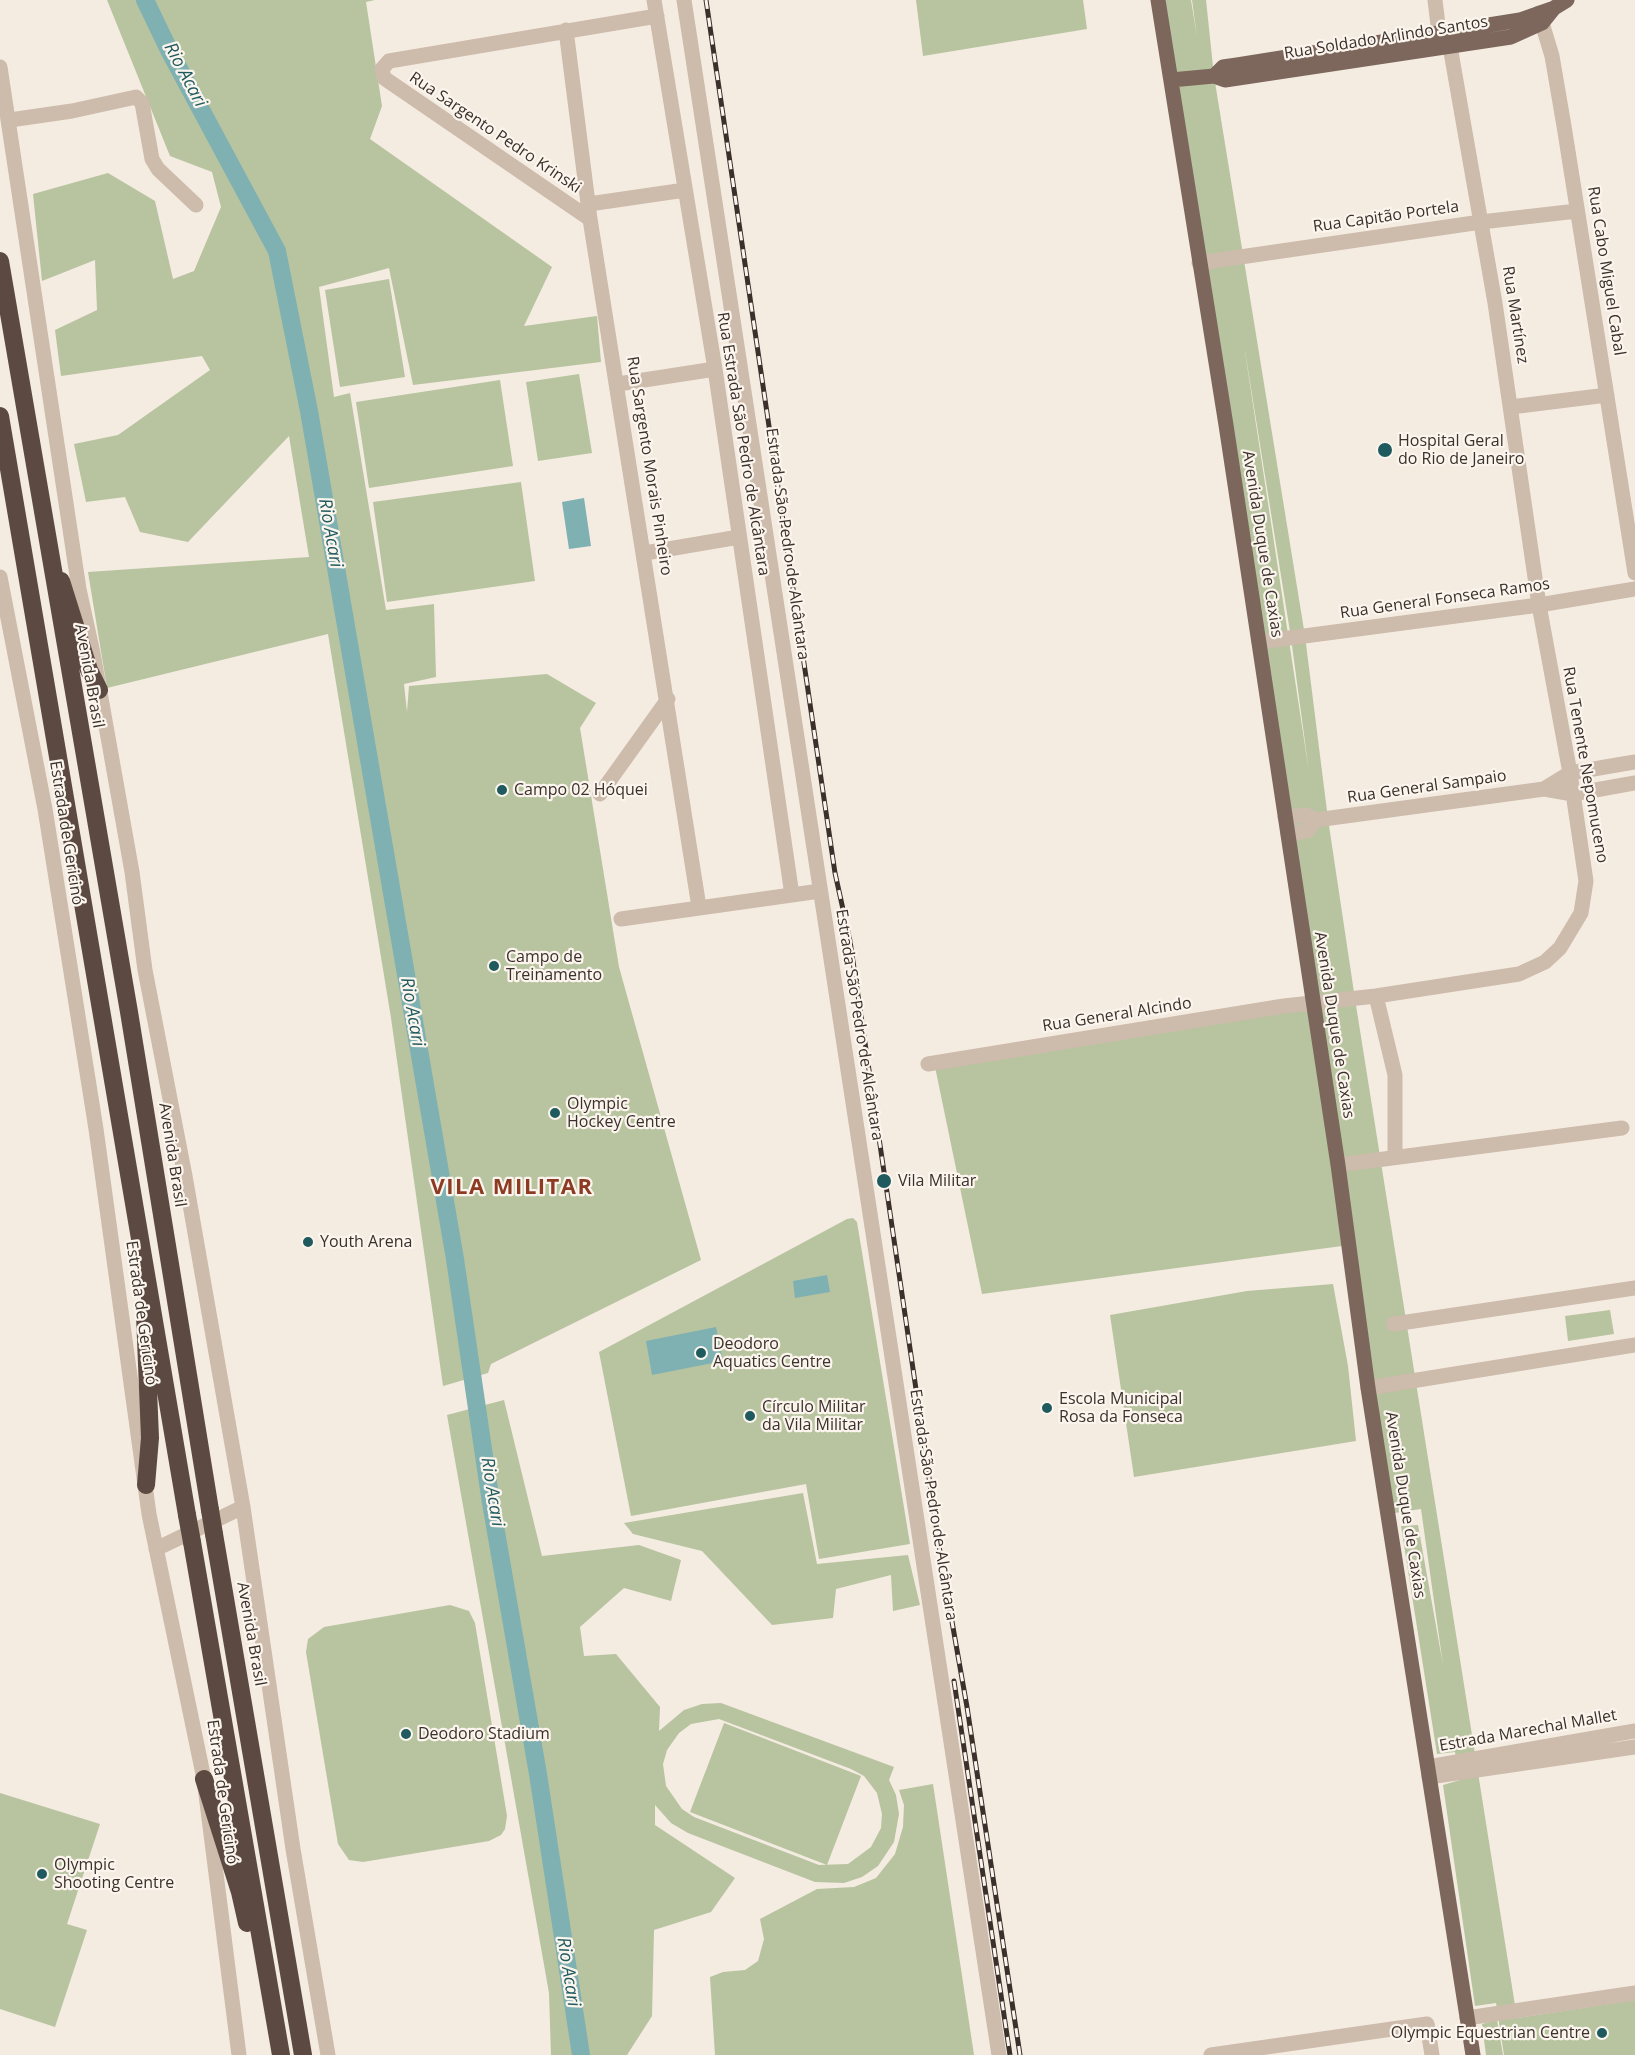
<!DOCTYPE html>
<meta charset="utf-8">
<style>
body{margin:0}
canvas{display:block;background:#f4ebe1}
</style>
<canvas width="1635" height="2055"></canvas>
<script>
const c = document.querySelector('canvas').getContext('2d');
c.lineJoin = 'round';
function fillPath(path, color) { c.fillStyle = color; c.fill(path, 'evenodd'); }
const shape = rows => new Path2D(rows.map(r => 'M' + r).join(''));
function stroke(path, color, width, dash) { c.strokeStyle = color; c.lineWidth = width; c.lineCap = dash ? 'butt' : 'round'; c.setLineDash(dash || []); c.stroke(path); }
function drawText(font, color, halo, rows, align = 'center') {
  c.font = font + ' "Open Sans",sans-serif'; c.lineWidth = 4.5; c.setLineDash([]); c.textBaseline = 'middle'; c.strokeStyle = halo; c.fillStyle = color; for (const [text, x, y, turn = 0] of rows) {
    c.save(); c.translate(x, y); c.rotate((+turn || 0) * Math.PI / 180); c.textAlign = isNaN(turn) ? turn : align; if (halo) c.strokeText(text, 0, 0); c.fillText(text, 0, 0); c.restore();
  }
}
const green = shape([
 [107,0,375,0,366,2,382,106,370,139,552,267,524,326,597,316,601,362,413,385,389,268,319,287,334,397,350,393,386,610,434,604,436,677,404,684,407,712,409,686,547,674,596,703,580,728,619,967,701,1260,491,1364,488,1373,443,1386,391,1018,328,634,107,688,88,572,309,557,289,436,188,542,140,532,125,497,86,502,74,444,118,435,210,370,202,356,61,376,55,330,97,310,95,260,42,281,33,194,108,173,155,201,173,279,194,271,221,207,212,172,170,156],
 [916,0,1083,0,1087,29,923,56],
 [1158,0,1191,0,1197,37,1192,0,1206,0,1214,76,1305,636,1328,819,1355,999,1517,2018,1635,2000,1635,2055,1504,2055,1496,2003,1475,2006,1443,1785,1460,1780,1455,1752,1437,1754,1401,1526,1418,1525,1443,1665,1421,1509,1388,1514,1342,1246,982,1294,934,1062,1310,1003],
 [1245,351,1291,638,1309,772,1245,352],
 [389,279,405,377,340,387,325,290],
 [579,374,592,453,538,461,526,382],
 [500,380,513,466,369,488,356,402],
 [521,482,535,581,387,602,373,502],
 [853,1218,857,1222,910,1544,819,1559,806,1484,631,1516,599,1352,847,1219],
 [1333,1284,1348,1366,1356,1441,1134,1477,1110,1315,1247,1291],
 [1610,1310,1614,1334,1568,1341,1565,1316],
 [504,1400,542,1556,639,1545,681,1560,671,1601,624,1588,580,1627,584,1656,616,1654,660,1707,659,1731,684,1710,702,1704,721,1703,894,1767,889,1780,896,1795,899,1814,894,1842,878,1866,862,1877,844,1883,815,1882,688,1833,671,1823,655,1805,655,1825,735,1878,711,1912,654,1930,652,2016,627,2055,551,2055,549,1993,447,1415],
 [719,1719,851,1769,864,1776,877,1793,882,1814,881,1828,871,1847,848,1864,819,1865,694,1817,682,1809,666,1786,663,1764,667,1750,679,1733,691,1724],
 [803,1493,817,1564,908,1555,920,1605,893,1611,891,1575,836,1589,833,1618,772,1625,702,1551,633,1534,624,1523],
 [450,1605,469,1611,475,1623,507,1816,505,1829,501,1835,489,1841,363,1862,349,1860,338,1844,306,1652,308,1639,324,1627],
 [724,1723,861,1776,827,1865,690,1812],
 [933,1784,974,2055,715,2055,710,1977,723,1972,745,1970,758,1961,764,1939,760,1919,817,1889,854,1887,876,1878,895,1854,903,1827,904,1805,899,1790],
 [0,1793,100,1824,67,1924,87,1930,55,2027,0,2009],
 [1497,2020,1503,2055,1486,2055,1482,2024]
]);
const water = shape([
 [584,498,591,546,569,549,562,502],
 [827,1275,830,1292,795,1298,793,1281],
 [716,1327,723,1361,652,1375,646,1341]
]);
const river = shape([
 [145,0,170,52,277,251,309,411,455,1259,491,1503,538,1774,581,2055]
]);
const minor = shape([
 [654,0,715,369,792,895],
 [684,0,999,2055],
 [1435,0,1439,33],
 [1539,13,1552,56,1564,126,1635,573],
 [566,30,590,219,699,907],
 [0,67,79,589,93,653,132,872,145,970,185,1176,243,1507,293,1849,328,2055],
 [10,120,72,111,136,97,142,103,152,159,158,169,196,205],
 [589,204,685,190],
 [590,219,384,78,382,69,389,61,657,16],
 [1199,263,1481,222,1577,211],
 [618,384,715,369],
 [1511,407,1607,395],
 [645,553,739,537],
 [0,577,45,809,96,1129,149,1514,204,1779,239,2055],
 [1259,642,1539,605,1635,589],
 [1544,789,1570,773,1635,762],
 [600,794,668,699],
 [1285,817,1306,815,1316,820,1544,789,1573,794,1635,783],
 [1288,834,1307,831,1316,820],
 [621,919,820,891],
 [1376,996,1395,1075,1395,1157],
 [928,1064,1284,1006,1376,996,1519,974,1545,962,1560,948,1581,913,1586,881,1570,773,1539,605,1495,303,1448,35],
 [1338,1165,1622,1128],
 [1394,1324,1635,1288],
 [1368,1388,1635,1345],
 [156,1549,243,1507],
 [1428,1767,1635,1731],
 [1429,1777,1635,1747],
 [1467,2018,1635,1993],
 [1211,2055,1427,2024,1432,2055]
]);
const major = shape([
 [1158,0,1226,425,1338,1165,1368,1388,1473,2055],
 [1214,76,1223,67,1237,65,1520,20,1554,8,1567,0],
 [1171,80,1214,76,1225,80,1511,37,1542,23,1554,8]
]);
const highway = shape([
 [0,261,129,1012,210,1510],
 [0,416,187,1515],
 [61,581,89,670,99,690],
 [145,1315,150,1438,146,1485],
 [214,1534,303,2055],
 [192,1542,281,2055],
 [204,1779,240,1892,247,1923]
]);
const rail = shape([
 [706,0,835,873,850,941,941,1559,967,1707,1020,2055],
 [954,1681,1010,2055]
]);
const highwayBridge = shape([
 [210,1510,214,1534],
 [187,1515,192,1542]
]);
const markers = [
 [1385,450,8,"#1f5a5e"],
 [502,790,6,"#1f5a5e"],
 [494,966,6,"#1f5a5e"],
 [555,1113,6,"#1f5a5e"],
 [884,1181,8,"#1f5a5e"],
 [308,1242,6,"#1f5a5e"],
 [701,1353,6,"#1f5a5e"],
 [1047,1408,6,"#1f5a5e"],
 [750,1416,6,"#1f5a5e"],
 [406,1734,6,"#1f5a5e"],
 [42,1874,6,"#1f5a5e"],
 [1602,2033,6,"#1f5a5e"]
];
const streetNames = [
 ["Rua Soldado Arlindo Santos",1386,38,-9],
 ["Rua Sargento Pedro Krinski",495,133,34],
 ["Rua Capitão Portela",1386,217,-8],
 ["Rua Cabo Miguel Cabal",1606,271,81],
 ["Rua Martínez",1515,315,81],
 ["Rua Estrada São Pedro de Alcântara",743,444,81],
 ["Rua Sargento Morais Pinheiro",649,466,81],
 ["Estrada São Pedro de Alcântara",787,544,82],
 ["Avenida Duque de Caxias",1262,544,81],
 ["Rua General Fonseca Ramos",1445,599,-8],
 ["Avenida Brasil",89,676,80],
 ["Rua Tenente Nepomuceno",1585,765,80],
 ["Rua General Sampaio",1427,787,-8],
 ["Estrada de Gericinó",66,833,81],
 ["Rua General Alcindo",1117,1015,-9],
 ["Estrada São Pedro de Alcântara",859,1025,81],
 ["Avenida Duque de Caxias",1334,1025,81],
 ["Avenida Brasil",172,1155,81],
 ["Estrada de Gericinó",141,1313,82],
 ["Estrada São Pedro de Alcântara",933,1505,81],
 ["Avenida Duque de Caxias",1405,1505,81],
 ["Avenida Brasil",251,1634,80],
 ["Estrada Marechal Mallet",1528,1731,-10],
 ["Estrada de Gericinó",222,1792,82]
];
const poiNames = [
 ["Hospital Geral",1398,441],
 ["do Rio de Janeiro",1398,459],
 ["Campo 02 Hóquei",514,790],
 ["Campo de",506,957],
 ["Treinamento",506,975],
 ["Olympic",567,1104],
 ["Hockey Centre",567,1122],
 ["Vila Militar",898,1181],
 ["Youth Arena",320,1242],
 ["Deodoro",713,1344],
 ["Aquatics Centre",713,1362],
 ["Escola Municipal",1059,1399],
 ["Rosa da Fonseca",1059,1417],
 ["Círculo Militar",762,1407],
 ["da Vila Militar",762,1425],
 ["Deodoro Stadium",418,1734],
 ["Olympic",54,1865],
 ["Shooting Centre",54,1883],
 ["Olympic Equestrian Centre",1590,2033,"right"]
];
const waterNames = [
 ["Rio Acari",185,75,62],
 ["Rio Acari",330,533,80],
 ["Rio Acari",412,1012,80],
 ["Rio Acari",492,1492,81],
 ["Rio Acari",568,1972,81]
];
const districtNames = [
 ["VILA MILITAR",512,1188]
];
fillPath(green, '#b8c4a0');
fillPath(water, '#7fb0b2');
stroke(river, '#7fb0b2', 18);
stroke(minor, '#cdbbac', 15);
stroke(major, '#7d675c', 15);
stroke(highway, '#5c4a42', 18);
stroke(rail, '#3b302b', 5);
stroke(rail, '#fbf5ee', 3, [9]);
stroke(highwayBridge, '#5c4a42', 18);
for (const [x, y, r, color] of markers) { const dot = new Path2D(); dot.arc(x, y, r, 0, 2 * Math.PI); c.fillStyle = color; c.fill(dot); stroke(dot, '#fbf5ee', 2); }
drawText('16px', '#3b302b', '#fbf5ee', streetNames);
drawText('16px', '#3b302b', '#fbf5ee', poiNames, 'left');
drawText('italic 18px', '#1f5a5e', '#fbf5ee', waterNames);
c.letterSpacing = '1.5px';
drawText('bold 22px', '#8c3b22', '#fbf5ee', districtNames);
c.letterSpacing = '0px';
</script>
